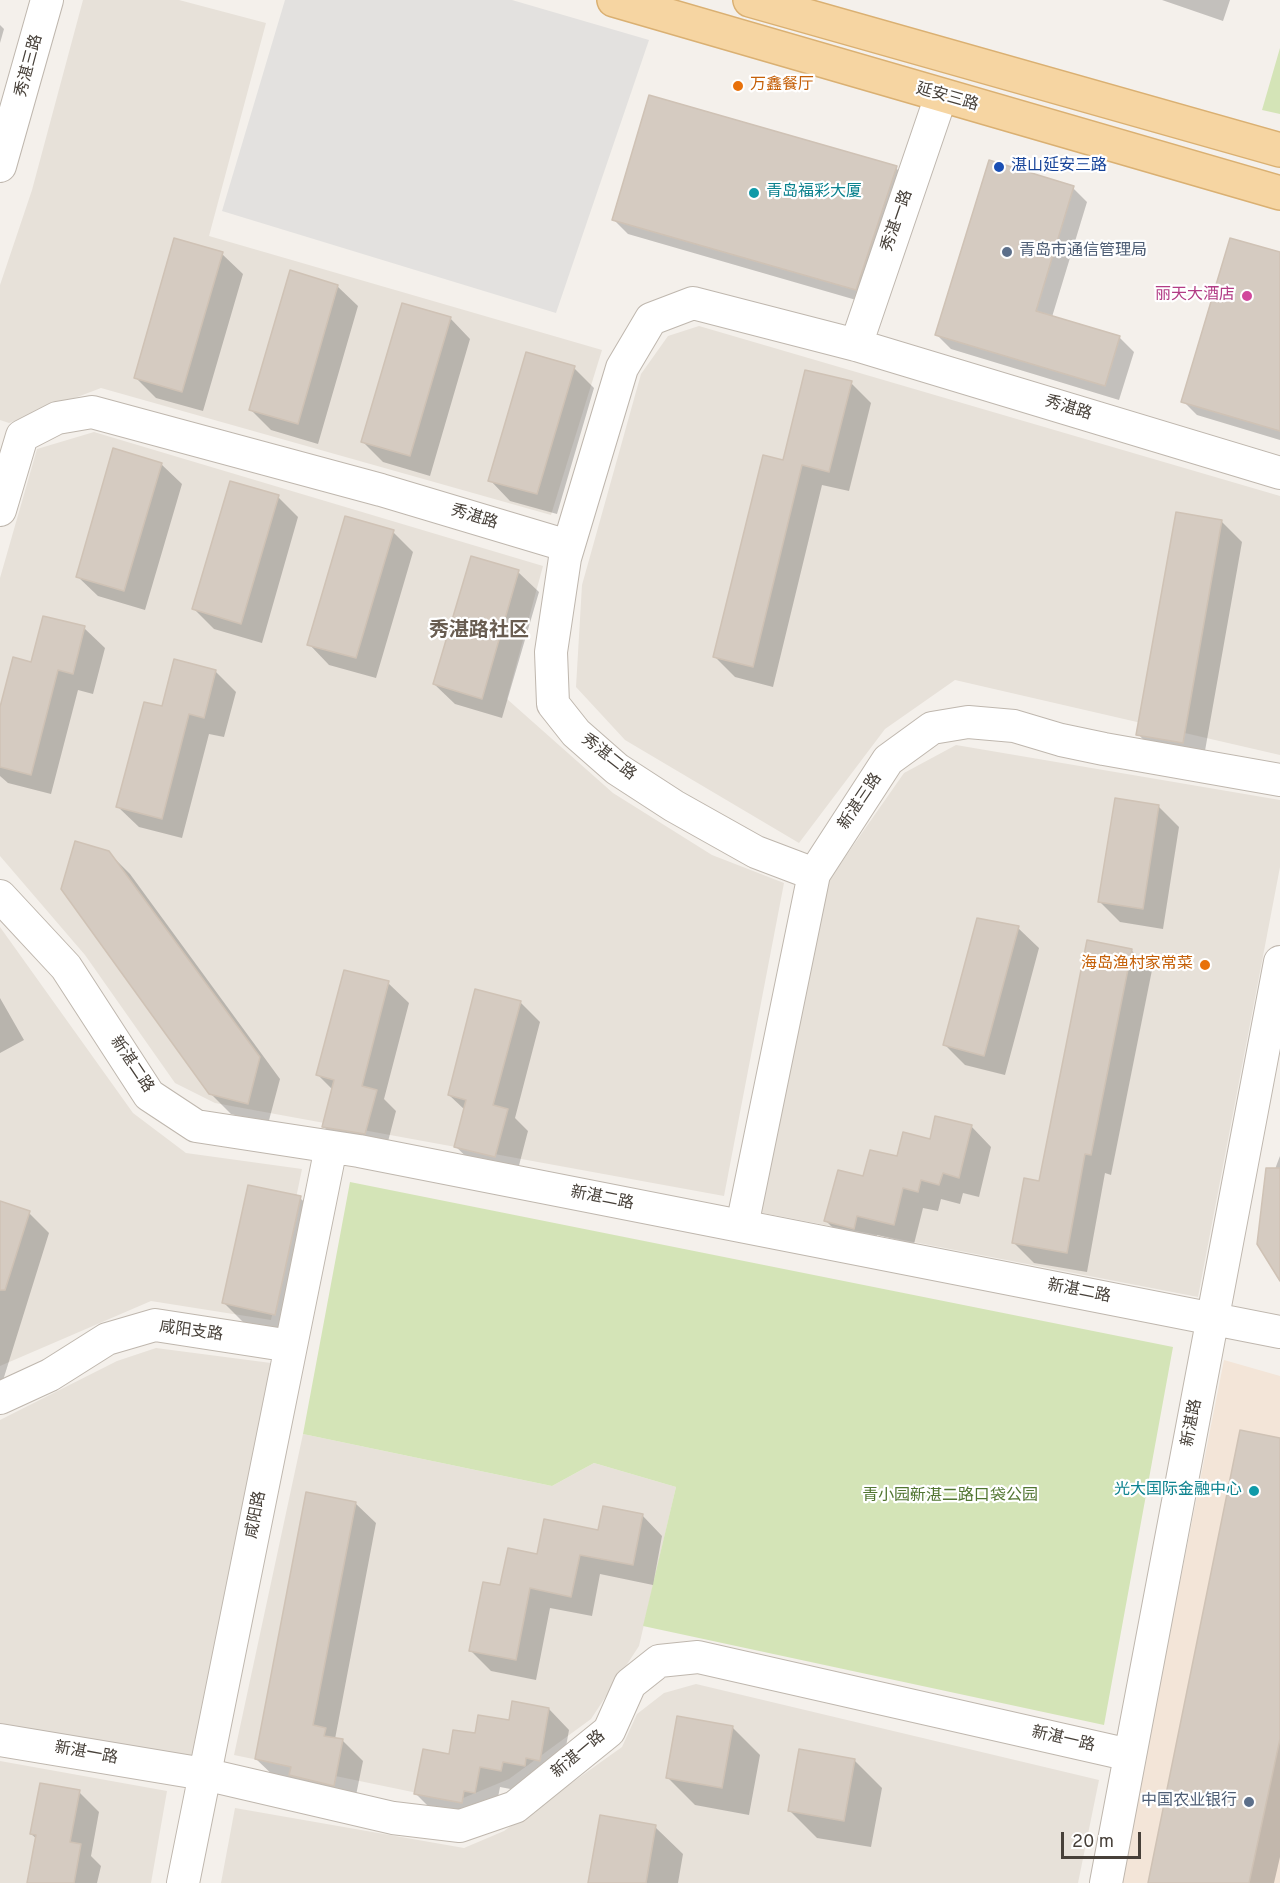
<!DOCTYPE html>
<meta charset="utf-8">
<style>
body{margin:0}
#map{position:relative;width:1280px;height:1883px;overflow:hidden;background:#f4f0eb;font-family:Overpass,sans-serif}
canvas{display:block}
.scale{position:absolute;left:1061px;top:1832px;width:80px;height:27px;box-sizing:border-box;border:3px solid #474039;border-top:0;padding-left:8px;font-size:18px;line-height:21px;white-space:nowrap;color:#474039;-webkit-text-stroke:4px #fff;paint-order:stroke}
</style>
<div id="map">
<canvas width="1280" height="1883"></canvas>
<div class="scale">20 m</div>
</div>
<script>
const c = document.querySelector('canvas').getContext('2d');
c.lineJoin = 'round';
function fillPath(path, color) { c.fillStyle = color; c.fill(path, 'evenodd'); }
const shape = rows => new Path2D(rows.map(r => 'M' + r).join(''));
function stroke(path, color, width, dash) { c.strokeStyle = color; c.lineWidth = width; c.lineCap = dash ? 'butt' : 'round'; c.setLineDash(dash || []); c.stroke(path); }
function drawText(font, color, halo, rows, align = 'center') {
  c.font = font + ' Overpass,"Noto Sans SC",sans-serif'; c.lineWidth = 4.5; c.setLineDash([]); c.textBaseline = 'middle'; c.strokeStyle = halo; c.fillStyle = color; for (const [text, x, y, turn = 0] of rows) {
    c.save(); c.translate(x, y); c.rotate((+turn || 0) * Math.PI / 180); c.textAlign = isNaN(turn) ? turn : align; if (halo) c.strokeText(text, 0, 0); c.fillText(text, 0, 0); c.restore();
  }
}
const residential = shape([
 [83,0,179,0,266,23,209,236,602,350,551,515,101,388,9,423,0,420,0,285,32,190],
 [699,326,1280,496,1280,755,955,680,885,729,799,843,625,740,576,687,582,585,641,374,668,336],
 [94,432,543,566,507,699,613,793,712,855,784,883,724,1196,215,1103,175,1083,85,955,0,856,0,578,37,449],
 [956,745,1280,800,1280,867,1198,1297,758,1212,829,880,904,773],
 [0,927,133,1113,186,1153,302,1169,271,1320,151,1301,0,1366],
 [156,1348,271,1363,195,1758,0,1723,0,1420,117,1361],
 [303,1434,552,1486,594,1463,676,1487,639,1646,591,1719,509,1779,456,1801,234,1755],
 [696,1684,1099,1780,1078,1883,221,1883,235,1808,464,1848,504,1831,622,1747,637,1714,664,1693],
 [0,1761,167,1791,151,1883,0,1883]
]);
const commercial = shape([
 [1224,1360,1280,1376,1280,1883,1120,1883]
]);
const green = shape([
 [1280,48,1280,114,1262,110],
 [350,1182,1173,1347,1104,1725,643,1626,676,1487,594,1463,552,1486,303,1434]
]);
const parking = shape([
 [285,0,512,0,649,40,556,313,222,211]
]);
const shadow = shape([
 [1162,0,1230,0,1223,21],
 [0,25,4,29,0,43],
 [896,168,910,182,870,304,628,234,614,220],
 [1073,188,1087,202,1052,317,1120,338,1134,352,1119,400,951,349,937,335],
 [222,254,243,274,203,411,156,398,135,377],
 [1280,254,1280,440,1197,415,1183,401],
 [337,286,358,306,318,444,271,430,250,409],
 [450,318,470,339,430,476,383,462,363,442],
 [574,368,594,388,557,514,510,501,490,480],
 [851,383,871,403,849,491,822,485,773,687,735,677,715,657,784,462],
 [161,464,182,484,145,610,98,596,77,576],
 [278,497,298,517,262,643,214,629,194,609],
 [1221,521,1242,542,1203,762,1158,755,1138,734],
 [393,532,413,552,376,678,329,665,309,644],
 [518,572,539,592,502,718,455,704,434,684],
 [84,628,105,648,93,694,78,690,51,794,8,783,0,776,0,713,32,664],
 [175,661,216,672,236,692,224,737,209,734,182,838,139,827,118,807,164,708],
 [1159,807,1179,827,1163,929,1120,922,1100,902],
 [109,853,130,874,280,1079,268,1124,231,1114,210,1093],
 [1018,928,1039,948,1005,1075,965,1065,944,1044],
 [1131,950,1152,970,1111,1175,1105,1173,1087,1272,1034,1263,1013,1242,1040,1183],
 [388,983,409,1003,384,1099,396,1111,385,1153,345,1147,324,1127,333,1090,318,1075],
 [0,998,24,1040,0,1053],
 [520,1002,540,1022,515,1118,528,1131,516,1177,476,1166,455,1146,465,1110,449,1095],
 [971,1126,991,1147,979,1197,963,1193,960,1204,941,1199,938,1211,923,1208,914,1244,877,1235,874,1248,846,1241,826,1221,864,1178,931,1141],
 [1280,1156,1280,1275,1264,1198],
 [300,1198,321,1218,295,1334,244,1323,223,1302],
 [0,1203,29,1213,49,1233,0,1390],
 [1280,1440,1280,1857,1274,1883,1150,1883],
 [355,1503,376,1523,335,1739,342,1740,363,1761,354,1805,277,1779,256,1759],
 [642,1515,662,1536,653,1585,600,1574,592,1616,550,1608,536,1680,491,1671,470,1650,501,1587,538,1556],
 [549,1709,569,1730,560,1780,521,1791,500,1787,495,1813,436,1814,416,1794,450,1755,476,1735],
 [732,1727,760,1755,749,1815,695,1805,668,1778],
 [854,1760,882,1788,871,1847,817,1838,789,1810],
 [79,1792,99,1812,91,1856,101,1866,97,1883,28,1883,37,1839,31,1834],
 [655,1827,683,1854,678,1883,597,1883]
]);
const building = shape([
 [649,95,897,166,856,290,612,220,649,95],
 [989,160,1074,186,1036,311,1120,336,1105,386,935,335,989,160],
 [174,238,223,252,182,392,134,378,174,238],
 [1230,238,1280,252,1280,431,1181,402,1230,238],
 [290,270,338,285,298,424,249,410,290,270],
 [402,303,451,317,410,456,361,442,402,303],
 [526,352,575,366,537,494,488,481,526,352],
 [805,370,852,381,829,472,802,465,753,667,713,657,763,455,783,460,805,370],
 [113,448,162,463,124,591,76,577,113,448],
 [230,481,279,495,241,624,192,609,230,481],
 [1176,512,1222,520,1183,743,1136,735,1176,512],
 [345,516,394,530,356,658,307,645,345,516],
 [471,556,519,570,482,699,433,684,471,556],
 [43,616,85,626,73,674,58,670,31,775,0,767,0,707,13,657,31,662,43,616],
 [174,659,216,670,204,718,189,714,162,819,116,807,144,702,162,706,174,659],
 [1115,798,1159,805,1143,909,1098,902,1115,798],
 [75,841,109,851,260,1057,248,1104,209,1094,61,889,75,841],
 [977,918,1019,926,984,1056,943,1045,977,918],
 [1087,940,1132,949,1091,1155,1085,1154,1067,1253,1012,1243,1024,1178,1039,1181,1087,940],
 [344,970,389,981,362,1086,377,1090,365,1134,322,1127,334,1080,316,1075,344,970],
 [475,989,521,1001,493,1105,508,1109,495,1157,454,1147,466,1100,448,1095,475,989],
 [935,1116,972,1125,959,1178,943,1173,939,1185,921,1180,918,1192,903,1188,894,1225,857,1216,854,1229,824,1221,838,1170,863,1176,870,1150,897,1156,903,1132,930,1139,935,1116],
 [1266,1168,1280,1168,1280,1281,1257,1244,1266,1168],
 [248,1185,301,1196,275,1315,222,1303,248,1185],
 [0,1201,30,1211,5,1290,0,1290,0,1201],
 [1240,1430,1280,1438,1280,1739,1249,1883,1148,1883,1240,1430],
 [306,1492,356,1502,313,1725,326,1728,324,1736,343,1739,334,1786,289,1775,291,1767,255,1759,306,1492],
 [603,1506,643,1514,633,1565,580,1555,571,1597,530,1588,516,1660,469,1651,483,1582,500,1585,508,1548,537,1554,544,1519,598,1530,603,1506],
 [512,1701,549,1708,540,1761,526,1758,525,1766,503,1762,501,1771,480,1767,475,1793,464,1791,462,1803,414,1794,423,1749,449,1754,453,1730,475,1733,478,1715,509,1720,512,1701],
 [677,1716,733,1726,722,1788,666,1778,677,1716],
 [799,1749,855,1759,844,1821,788,1811,799,1749],
 [40,1783,80,1790,70,1842,81,1844,74,1883,27,1883,36,1835,30,1834,40,1783],
 [600,1815,656,1825,646,1883,588,1883,600,1815]
]);
const minor = shape([
 [0,166,47,0],
 [856,345,941,96],
 [0,510,22,436,57,418,92,412,381,490,568,546],
 [814,874,756,852,674,806,617,769,576,733,553,704,551,652,565,558,622,368,651,319,693,303,856,345,1280,473],
 [0,896,66,967,149,1095,196,1126,359,1151,1280,1332],
 [742,1226,814,874,888,760,932,728,968,722,1014,726,1061,740,1104,749,1280,780],
 [0,1398,50,1375,107,1339,155,1325,291,1346],
 [0,1740,204,1774,393,1818,460,1826,515,1807,609,1731,630,1684,659,1661,698,1657,1130,1755],
 [183,1883,331,1147],
 [1106,1883,1280,962]
]);
const major = shape([
 [614,0,1280,193],
 [750,0,1280,150]
]);
const markers = [
 [738,86,6,"#e8710a"],
 [999,167,6,"#1a4fb4"],
 [754,193,6,"#0f9aa8"],
 [1007,252,6,"#5c6f8a"],
 [1247,296,6,"#d1479c"],
 [1205,965,6,"#e8710a"],
 [1254,1491,6,"#0f9aa8"],
 [1249,1802,6,"#5c6f8a"]
];
const streetNames = [
 ["秀湛三路",30,66,-75],
 ["延安三路",947,98,16],
 ["秀湛一路",898,221,-71],
 ["秀湛路",1068,409,17],
 ["秀湛路",474,518,17],
 ["秀湛二路",608,758,38],
 ["新湛三路",861,802,-56],
 ["新湛二路",131,1065,56],
 ["新湛二路",602,1199,11],
 ["新湛二路",1079,1292,11],
 ["咸阳支路",191,1332,8],
 ["新湛路",1193,1423,-79],
 ["咸阳路",257,1515,-79],
 ["新湛一路",1063,1740,13],
 ["新湛一路",86,1754,10],
 ["新湛一路",579,1755,-40]
];
const foodNames = [
 ["万鑫餐厅",750,86],
 ["海岛渔村家常菜",1193,965,"right"]
];
const transitNames = [
 ["湛山延安三路",1011,167]
];
const cultureNames = [
 ["青岛福彩大厦",766,193],
 ["光大国际金融中心",1242,1491,"right"]
];
const serviceNames = [
 ["青岛市通信管理局",1019,252],
 ["中国农业银行",1237,1802,"right"]
];
const hotelNames = [
 ["丽天大酒店",1235,296]
];
const parkNames = [
 ["青小园·新湛二路口袋公园",950,1497]
];
const quarterNames = [
 ["秀湛路社区",479,632]
];
fillPath(residential, '#e7e1d9');
fillPath(commercial, '#f3e5d8');
fillPath(green, '#d4e4b7');
fillPath(parking, '#e3e1df');
fillPath(shadow, '#0003');
fillPath(building, '#d5cbc1');
stroke(building, '#cfc2b5', 1.5);
stroke(minor, '#bfb7ae', 34);
stroke(major, '#dab072', 36);
stroke(minor, '#fff', 32);
stroke(major, '#f6d5a2', 33);
for (const [x, y, r, color] of markers) { const dot = new Path2D(); dot.arc(x, y, r, 0, 2 * Math.PI); c.fillStyle = color; c.fill(dot); stroke(dot, '#fff', 2); }
drawText('16px', '#474039', '#fff', streetNames);
drawText('16px', '#c56008', '#fff', foodNames, 'left');
drawText('16px', '#164399', '#fff', transitNames, 'left');
drawText('16px', '#0d838f', '#fff', cultureNames, 'left');
drawText('16px', '#4e5e75', '#fff', serviceNames, 'left');
drawText('16px', '#b23c85', '#fff', hotelNames, 'right');
drawText('16px', '#517531', '#fff', parkNames);
drawText('bold 20px', '#695d51', '#fff', quarterNames);
</script>
